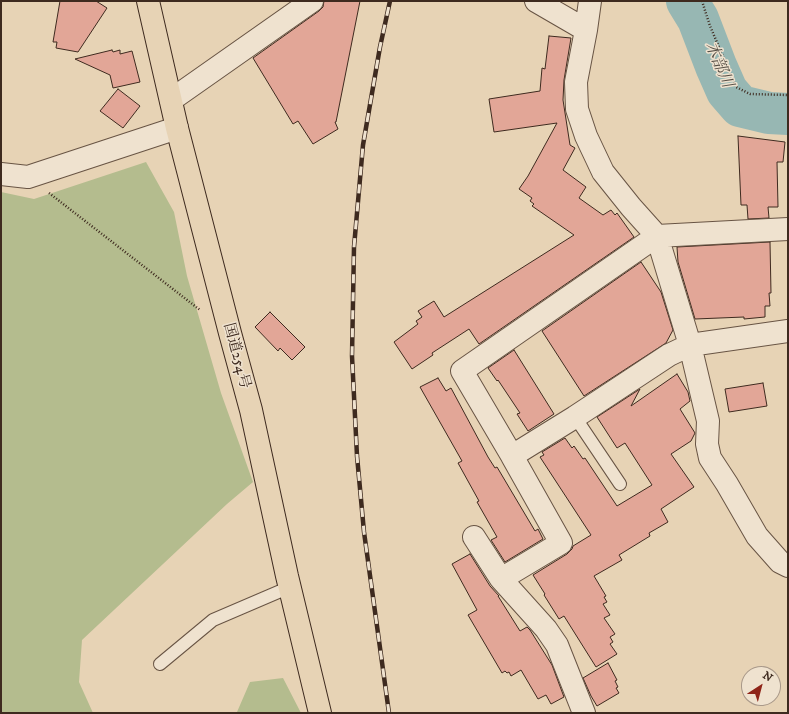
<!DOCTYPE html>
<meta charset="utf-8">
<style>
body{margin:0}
#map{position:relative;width:789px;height:714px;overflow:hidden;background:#e7d3b5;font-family:"IM FELL DW Pica",serif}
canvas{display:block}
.frame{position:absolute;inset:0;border:2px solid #3e2a1f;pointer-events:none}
.north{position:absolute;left:741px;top:666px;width:40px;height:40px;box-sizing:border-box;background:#efe2cf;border:1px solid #a89889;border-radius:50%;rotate:36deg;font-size:11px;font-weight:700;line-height:16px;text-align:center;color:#3e2a1f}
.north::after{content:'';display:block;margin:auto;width:14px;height:18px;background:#8f2418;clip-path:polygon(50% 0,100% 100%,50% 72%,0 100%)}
</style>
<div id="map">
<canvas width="789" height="714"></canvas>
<div class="frame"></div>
<div class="north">N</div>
</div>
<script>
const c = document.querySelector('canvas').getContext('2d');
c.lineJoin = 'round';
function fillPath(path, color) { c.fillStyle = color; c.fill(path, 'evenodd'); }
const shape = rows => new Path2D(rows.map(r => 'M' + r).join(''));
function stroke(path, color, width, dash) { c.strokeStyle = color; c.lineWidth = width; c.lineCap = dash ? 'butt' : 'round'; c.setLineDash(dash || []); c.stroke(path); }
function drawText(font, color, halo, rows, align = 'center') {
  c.font = font + ' "IM FELL DW Pica","Noto Serif JP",serif'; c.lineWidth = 3; c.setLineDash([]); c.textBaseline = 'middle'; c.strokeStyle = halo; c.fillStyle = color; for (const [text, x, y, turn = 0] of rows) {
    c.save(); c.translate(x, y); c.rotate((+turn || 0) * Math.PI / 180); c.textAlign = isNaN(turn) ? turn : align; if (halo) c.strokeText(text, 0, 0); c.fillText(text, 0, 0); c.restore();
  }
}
const green = shape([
 [146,162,174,212,187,276,221,393,253,482,227,504,82,640,79,682,93,713,1,713,1,192,34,199],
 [283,678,301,713,233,713,237,712,250,682]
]);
const river = shape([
 [687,1,698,19,716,66,727,91,740,106,769,113,788,114]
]);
const building = shape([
 [60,1,96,1,107,8,78,52,56,48,57,42,53,42,60,1],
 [324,1,360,1,336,122,335,122,338,129,313,144,298,121,293,124,253,58,319,11,323,7,324,1],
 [549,36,571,38,564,80,563,100,570,145,575,148,563,170,586,187,579,198,603,215,611,210,615,215,617,213,634,237,479,344,469,329,432,353,433,355,412,369,394,342,418,324,416,321,422,317,418,311,434,301,444,317,574,235,532,206,534,204,530,201,532,198,519,189,528,176,557,123,494,132,489,99,540,91,542,68,545,69,549,36],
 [112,50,113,52,120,50,120,54,132,51,140,82,113,88,110,75,75,59,112,50],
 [118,89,140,106,123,128,100,111,118,89],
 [738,136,785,142,783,162,777,162,778,207,768,207,769,218,748,219,747,205,741,205,738,136],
 [770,242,771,293,769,293,770,306,765,306,765,317,744,319,744,317,695,319,678,262,677,247,770,242],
 [641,262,661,292,673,330,666,343,584,396,542,331,641,262],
 [270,312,305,347,292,360,280,348,278,351,255,327,270,312],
 [514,350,554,414,528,431,517,414,520,413,498,380,497,381,488,368,514,350],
 [677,374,688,392,690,401,680,409,695,433,691,441,671,454,694,487,661,509,668,522,649,533,650,536,619,555,622,560,594,576,606,596,604,597,607,602,603,604,610,615,604,618,615,634,610,637,613,642,610,644,617,654,596,667,564,616,559,619,544,595,545,594,533,575,567,554,572,549,573,546,591,535,540,457,544,455,542,452,565,438,572,448,574,446,583,459,585,458,617,506,652,485,625,443,617,448,597,417,640,389,631,406,677,374],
 [438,378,446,391,451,388,488,457,495,468,497,467,535,531,538,529,543,539,505,562,491,540,497,537,477,502,479,501,458,463,462,461,420,387,438,378],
 [763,383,767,406,729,412,725,389,763,383],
 [470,554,490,586,499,596,498,596,520,631,527,627,530,630,552,665,564,697,551,704,546,695,538,699,521,670,511,676,509,672,507,673,505,671,502,673,468,615,477,610,452,564,470,554],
 [608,663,617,680,615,681,618,687,616,688,619,693,597,706,591,696,583,678,608,663]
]);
const path = shape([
 [702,1,710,26,736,87,750,94,788,95],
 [49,193,200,310]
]);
const lane = shape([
 [575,417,620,484],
 [160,664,213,620,290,587]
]);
const street = shape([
 [536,1,586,30],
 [590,1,586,30,576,82,577,109,586,136,603,172,631,207,657,236,690,345,708,421,707,444,710,458,727,484,757,536,780,562,788,566],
 [171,100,312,1],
 [1,174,28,177,177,128],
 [788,229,657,236,462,371,512,456,575,417,669,355,690,345,788,331],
 [474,537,501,579,561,543,512,456],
 [501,579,546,629,557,645,584,713]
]);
const highway = shape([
 [148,1,177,128,230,333,251,410,287,576,320,713]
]);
const rail = shape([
 [389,713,364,532,357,456,352,356,354,247,363,145,380,47,390,1]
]);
const streetNames = [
 ["国道254号",236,356,75]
];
const waterNames = [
 ["木部川",718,65,67]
];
fillPath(green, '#b4bc8e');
stroke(river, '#97b7b3', 42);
fillPath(building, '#e2a697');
stroke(building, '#3e2a1f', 1);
stroke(lane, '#685444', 14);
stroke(street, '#685444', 24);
stroke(highway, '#3e2a1f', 24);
stroke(path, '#3e2a1f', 2.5, [1, 2]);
stroke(lane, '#efe2cf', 12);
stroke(street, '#efe2cf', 22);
stroke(highway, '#e7d3b5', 22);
stroke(rail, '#3e2a1f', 4.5);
stroke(rail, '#efe2cf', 3, [9]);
drawText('15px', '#3e2a1f', '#efe2cf', streetNames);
drawText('italic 16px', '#544d44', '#efe2cf', waterNames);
</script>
